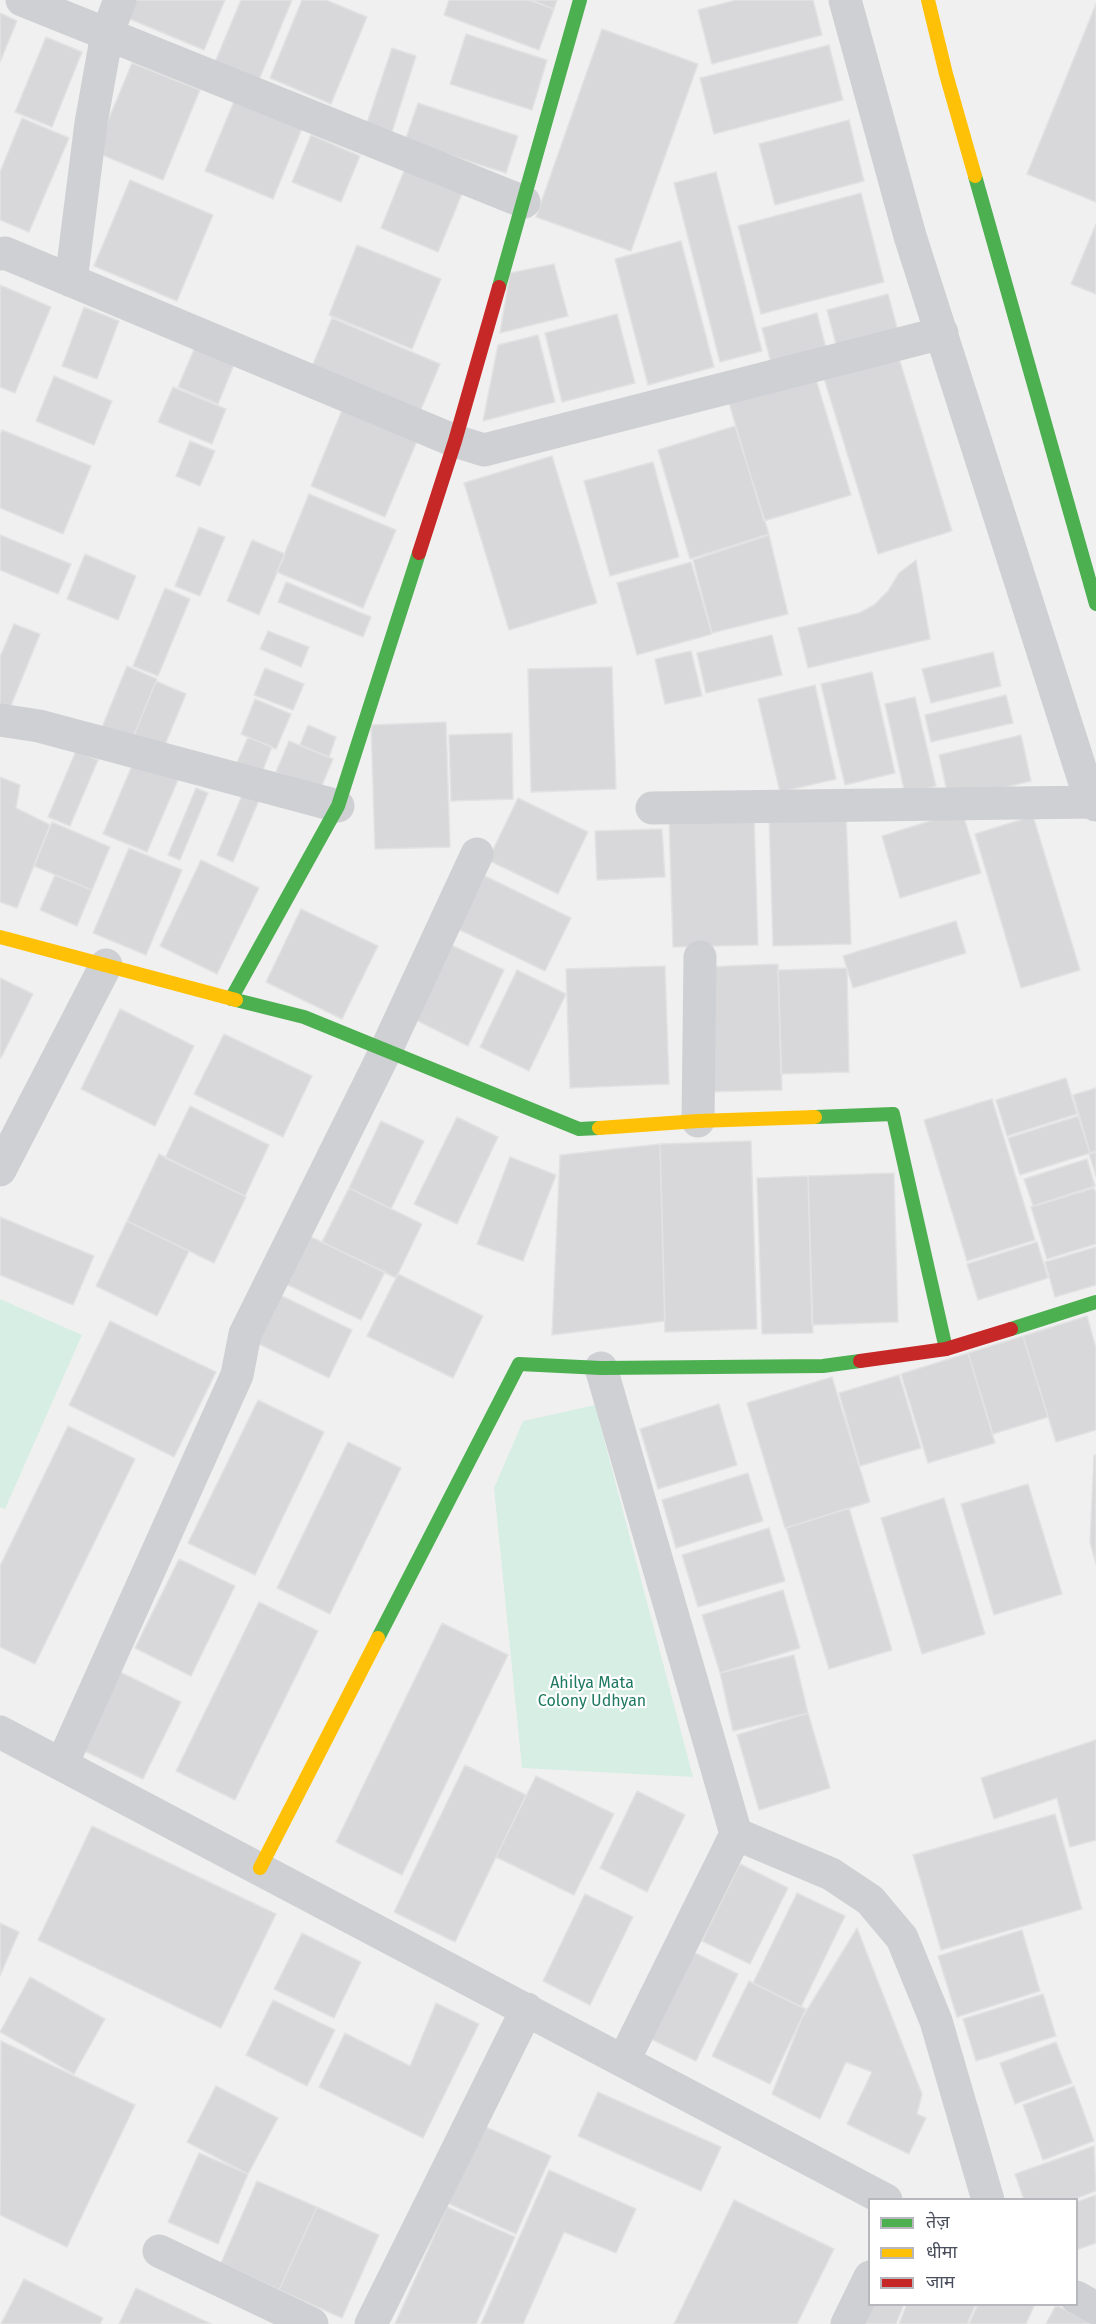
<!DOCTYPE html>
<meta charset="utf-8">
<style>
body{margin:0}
#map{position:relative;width:1096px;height:2324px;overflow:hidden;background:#f1f0f0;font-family:"Fira Sans","Noto Sans Devanagari",sans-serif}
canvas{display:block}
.legend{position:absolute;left:868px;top:2198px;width:210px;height:108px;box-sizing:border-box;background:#fff;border:2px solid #b6b8be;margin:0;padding:8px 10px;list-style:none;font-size:18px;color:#484e5c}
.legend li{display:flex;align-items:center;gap:12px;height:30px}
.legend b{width:30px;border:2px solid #b6b8be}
</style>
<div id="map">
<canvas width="1096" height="2324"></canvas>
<ul class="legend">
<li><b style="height:8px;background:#4caf50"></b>तेज़</li>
<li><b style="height:8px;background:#ffc107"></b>धीमा</li>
<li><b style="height:8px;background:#c62828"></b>जाम</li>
</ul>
</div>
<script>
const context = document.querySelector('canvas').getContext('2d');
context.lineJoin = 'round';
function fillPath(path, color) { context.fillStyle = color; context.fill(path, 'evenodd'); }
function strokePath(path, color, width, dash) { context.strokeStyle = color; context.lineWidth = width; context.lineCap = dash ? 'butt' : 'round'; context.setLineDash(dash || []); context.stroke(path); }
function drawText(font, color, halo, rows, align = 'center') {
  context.font = font + ' "Fira Sans",sans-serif'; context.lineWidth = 4.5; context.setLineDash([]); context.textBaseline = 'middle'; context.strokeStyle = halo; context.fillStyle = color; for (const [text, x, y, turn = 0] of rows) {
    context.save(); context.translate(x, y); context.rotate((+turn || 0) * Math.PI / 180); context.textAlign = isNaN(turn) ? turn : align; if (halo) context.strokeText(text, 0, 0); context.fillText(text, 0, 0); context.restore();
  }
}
fillPath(new Path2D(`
 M0,1299L82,1335L5,1509L0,1507Z
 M595,1405L693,1777L522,1768L494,1488L523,1421Z`), '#d7eee4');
const building = new Path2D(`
 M132,0H225L204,50L125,17Z
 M241,0H292L259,80L215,62Z
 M302,0H326L367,17L331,104L270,78Z
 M449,0H529L554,9L539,50L444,15Z
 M531,0H557L554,9Z
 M736,0H813L822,35L712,64L698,10Z
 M1096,4V202L1027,174Z
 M0,13L17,21L0,62Z
 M602,29L698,64L631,251L536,217Z
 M466,34L547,60L532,110L450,84Z
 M46,37L82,52L52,127L15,112Z
 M829,45L843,100L714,134L700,78Z
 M392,48L416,56L392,132L367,123Z
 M132,63L200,90L163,180L95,152Z
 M235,99L303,126L273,199L205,171Z
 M418,103L518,136L506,173L405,141Z
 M22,118L69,138L29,232L0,220V172Z
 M849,120L864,181L775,205L759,144Z
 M311,135L360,156L341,202L292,182Z
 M406,166L464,189L438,252L381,228Z
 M716,172L762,351L720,362L674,183Z
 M130,180L213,215L177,301L94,266Z
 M861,193L884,282L761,314L738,226Z
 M1096,224V294L1071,284Z
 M681,241L714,367L648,385L615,259Z
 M357,245L441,279L412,349L329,315Z
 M554,264L568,316L500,333L510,273Z
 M0,285L51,307L15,393L0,387Z
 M888,294L898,331L837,348L827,310Z
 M84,307L119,321L97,379L62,366Z
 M817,313L826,348L771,363L762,328Z
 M617,314L635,383L562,402L545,333Z
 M332,318L440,364L419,414L311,369Z
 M538,335L555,402L483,421L498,345Z
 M196,345L235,362L218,404L178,387Z
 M898,355L952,531L878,554L824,378Z
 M54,376L112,401L94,445L36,421Z
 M815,376L851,495L764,521L729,403Z
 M173,387L226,409L212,444L158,422Z
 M342,410L417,441L385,517L311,486Z
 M735,426L769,534L690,559L658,450Z
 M2,430L91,466L63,534L0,508V435Z
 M190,441L215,451L200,486L176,476Z
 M552,456L597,603L509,630L464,483Z
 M653,462L679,557L610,576L584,481Z
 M309,494L396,530L363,608L277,572Z
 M199,527L225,537L200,596L175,586Z
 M0,535L71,564L58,594L0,570Z
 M769,535L788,614L712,633L693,560Z
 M252,540L285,554L259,615L227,601Z
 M85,554L136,576L118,620L67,599Z
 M916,560L930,639L808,668L798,628L859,613L874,605L888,591L899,573Z
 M691,562L712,634L637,655L617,583Z
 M286,582L371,617L363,637L278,602Z
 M165,588L190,599L158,676L133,666Z
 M14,624L40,634L8,713L0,710V657Z
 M268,631L309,647L301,667L260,649Z
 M772,635L782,675L706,693L697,653Z
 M691,651L702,696L665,704L655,659Z
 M993,652L1001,686L931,703L922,669Z
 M127,666L157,679L130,745L100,732Z
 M612,667L616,789L531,792L528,669Z
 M265,668L304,684L293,710L254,695Z
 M872,672L895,773L845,785L821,684Z
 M156,681L186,694L162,752L132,740Z
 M815,685L836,779L780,792L758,699Z
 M1006,695L1013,723L931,742L925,715Z
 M915,697L936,786L905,794L885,704Z
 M255,699L291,714L276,749L241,734Z
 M446,722L450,847L375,849L371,725Z
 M308,725L336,737L329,757L300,745Z
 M512,733L513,799L451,801L449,735Z
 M1021,735L1031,781L949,801L939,755Z
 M248,737L272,747L258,782L233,772Z
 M289,741L333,759L320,790L276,772Z
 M76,751L98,760L70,826L48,817Z
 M134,761L178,780L147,852L103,834Z
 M0,777L20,785L16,808L50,825L17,908L0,902Z
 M196,788L208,793L180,860L168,855Z
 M243,793L259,800L233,862L217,855Z
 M518,798L588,832L558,894L488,860Z
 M962,811L981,873L900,898L882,836Z
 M754,814L758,945L673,947L669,817Z
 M846,814L851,944L773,946L769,816Z
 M1033,816L1080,970L1021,988L975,834Z
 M52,822L110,847L92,890L34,866Z
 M662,829L665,877L597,880L595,831Z
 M129,848L182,870L146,955L93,933Z
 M201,860L259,888L217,974L160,946Z
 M55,875L92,890L77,926L40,910Z
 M485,876L571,918L545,971L458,929Z
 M301,909L378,946L342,1019L266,982Z
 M956,921L966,953L853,988L843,956Z
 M445,942L504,970L468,1046L408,1016Z
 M778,964L782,1090L707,1092L704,967Z
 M665,966L669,1084L570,1088L566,969Z
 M847,968L849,1072L781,1074L778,970Z
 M517,970L566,994L529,1071L480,1047Z
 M0,978L33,994L1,1058H0Z
 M120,1009L194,1046L155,1126L81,1089Z
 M224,1034L312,1076L283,1137L194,1094Z
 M1066,1078L1077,1114L1007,1136L996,1100Z
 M1096,1088V1151L1090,1153L1073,1095Z
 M992,1099L1035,1240L967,1261L924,1120Z
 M190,1106L269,1145L245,1196L165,1158Z
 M1078,1116L1090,1153L1020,1175L1008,1138Z
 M457,1117L498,1137L457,1224L414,1204Z
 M381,1121L424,1141L391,1209L349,1188Z
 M751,1141L757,1329L665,1332L660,1144Z
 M660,1144L665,1321L552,1335L560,1155Z
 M1096,1152V1176L1089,1154Z
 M159,1154L246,1197L214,1263L127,1221Z
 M510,1157L556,1175L523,1261L477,1244Z
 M1087,1159L1095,1186L1033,1206L1024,1179Z
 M894,1173L898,1322L812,1325L808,1176Z
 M808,1176L813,1333L762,1334L757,1178Z
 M349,1188L422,1224L396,1278L322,1242Z
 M1094,1188L1096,1194V1244L1047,1259L1031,1207Z
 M0,1217L94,1256L73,1305L0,1275Z
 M127,1221L189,1251L157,1316L96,1286Z
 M309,1236L385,1272L361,1320L286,1284Z
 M1037,1242L1048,1278L978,1300L967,1264Z
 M1096,1247V1285L1055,1297L1045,1262Z
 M398,1274L483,1316L453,1378L367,1336Z
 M280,1295L352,1330L329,1378L257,1343Z
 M1087,1316L1096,1348V1430L1056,1442L1023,1336Z
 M110,1321L216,1372L174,1457L69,1405Z
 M1023,1336L1048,1417L993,1434L968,1353Z
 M968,1353L995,1443L928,1463L901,1374Z
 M899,1375L921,1448L860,1466L839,1393Z
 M832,1377L870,1502L785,1528L747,1403Z
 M258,1400L324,1432L255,1575L188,1543Z
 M719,1404L737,1465L658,1489L640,1429Z
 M68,1426L135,1459L35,1664L0,1647V1566Z
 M348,1442L401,1468L330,1614L277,1588Z
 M1096,1455V1564L1090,1542L1094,1456Z
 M748,1473L763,1521L676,1548L662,1500Z
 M1028,1484L1062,1594L994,1615L961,1504Z
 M944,1498L985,1634L922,1654L881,1518Z
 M849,1508L892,1650L829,1669L786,1528Z
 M769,1528L785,1581L698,1607L682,1555Z
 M179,1559L235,1586L191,1676L135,1648Z
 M783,1590L800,1648L720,1673L702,1615Z
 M259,1602L318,1631L235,1800L176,1771Z
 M442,1623L508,1655L402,1875L336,1842Z
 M794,1655L808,1713L733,1731L720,1673Z
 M118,1671L181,1702L143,1779L80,1749Z
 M808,1713L830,1788L759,1810L737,1735Z
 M1096,1740V1840L1070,1847L1057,1798L994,1819L981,1778Z
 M465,1765L526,1795L455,1942L394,1912Z
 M536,1776L614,1814L574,1895L496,1857Z
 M637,1791L685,1815L647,1892L600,1868Z
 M1055,1814L1082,1909L941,1950L913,1855Z
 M92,1826L276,1914L221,2028L38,1940Z
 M740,1864L788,1888L750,1964L702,1941Z
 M797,1893L845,1916L801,2007L753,1983Z
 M585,1894L633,1917L590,2005L543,1981Z
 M0,1923L19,1932L0,1976Z
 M857,1928L922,2094L917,2114L926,2118L909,2154L847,2124L872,2072L846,2062L820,2119L772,2094L802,2018Z
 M1022,1930L1040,1991L957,2017L938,1956Z
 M302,1933L361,1962L334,2018L274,1989Z
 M689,1950L738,1974L696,2061L647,2037Z
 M30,1977L105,2019L74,2074L0,2032Z
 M749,1981L806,2009L770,2084L712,2056Z
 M1043,1994L1056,2036L976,2061L963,2019Z
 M273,2000L335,2030L307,2086L246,2055Z
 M436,2003L479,2024L423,2138L319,2087L345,2033L410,2066Z
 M1,2041L135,2105L67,2247L0,2215Z
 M1056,2042L1072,2083L1015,2104L1000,2063Z
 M216,2086L278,2118L248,2174L187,2142Z
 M1074,2086L1094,2141L1043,2160L1023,2105Z
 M598,2092L721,2147L701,2191L578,2136Z
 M477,2123L551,2156L516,2234L443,2201Z
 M1094,2146L1096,2191L1072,2200H1024L1015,2174Z
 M199,2153L248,2174L218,2244L168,2222Z
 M549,2170L636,2209L616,2253L564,2232L523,2324H481Z
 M257,2181L317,2207L279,2290L221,2263Z
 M1096,2195V2243L1076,2250V2202Z
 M734,2200L834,2249L797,2324H674Z
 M317,2207L379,2235L342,2318L279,2290Z
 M447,2207L515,2237L476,2324H395Z
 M24,2279L103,2318L100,2324H1Z
 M136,2288L211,2324H119Z
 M870,2304H904L896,2324H856Z
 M907,2304H976L967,2324H899Z
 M978,2304H1035L1026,2324H969Z
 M1056,2305L1093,2324H1046Z`);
fillPath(building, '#d8d8db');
strokePath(building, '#e2e2e3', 1.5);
strokePath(new Path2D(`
 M22,0L524,202
 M845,0L910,236L1091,802
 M0,254L5,253L455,441L484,450L942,333
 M71,281L91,123L107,34L120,0
 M0,720L39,726L338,806
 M652,808L1091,802L1096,805
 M698,1121L700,957
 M0,1170L106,965
 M601,1368L736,1834L624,2060
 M0,1732L886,2200
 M62,1764L237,1375L245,1334L386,1050L477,854
 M736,1834L831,1874L870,1900L902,1938L936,2021L988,2200
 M159,2251L312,2324
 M1076,2297L1096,2308
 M371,2324L527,2009
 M847,2324L870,2277`), '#cfd0d3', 33);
strokePath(new Path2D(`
 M975,176L1096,604
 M499,287L580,0
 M231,999L338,806L419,553
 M236,1000L304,1017L579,1129L599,1128
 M815,1117L893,1114L946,1349
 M1011,1329L1096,1302
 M378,1638L519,1364L601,1368L823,1366L860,1361`), '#4caf50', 14);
strokePath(new Path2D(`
 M928,0L946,74L975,176
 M0,937L236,1000
 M599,1128L698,1121L815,1117
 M260,1868L378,1638`), '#ffc107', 14);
strokePath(new Path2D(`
 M419,553L455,441L499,287
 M860,1361L946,1349L1011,1329`), '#c62828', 14);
drawText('16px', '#1d7960', '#fff', [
 ["Ahilya Mata",592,1684],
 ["Colony Udhyan",592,1702]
]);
</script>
